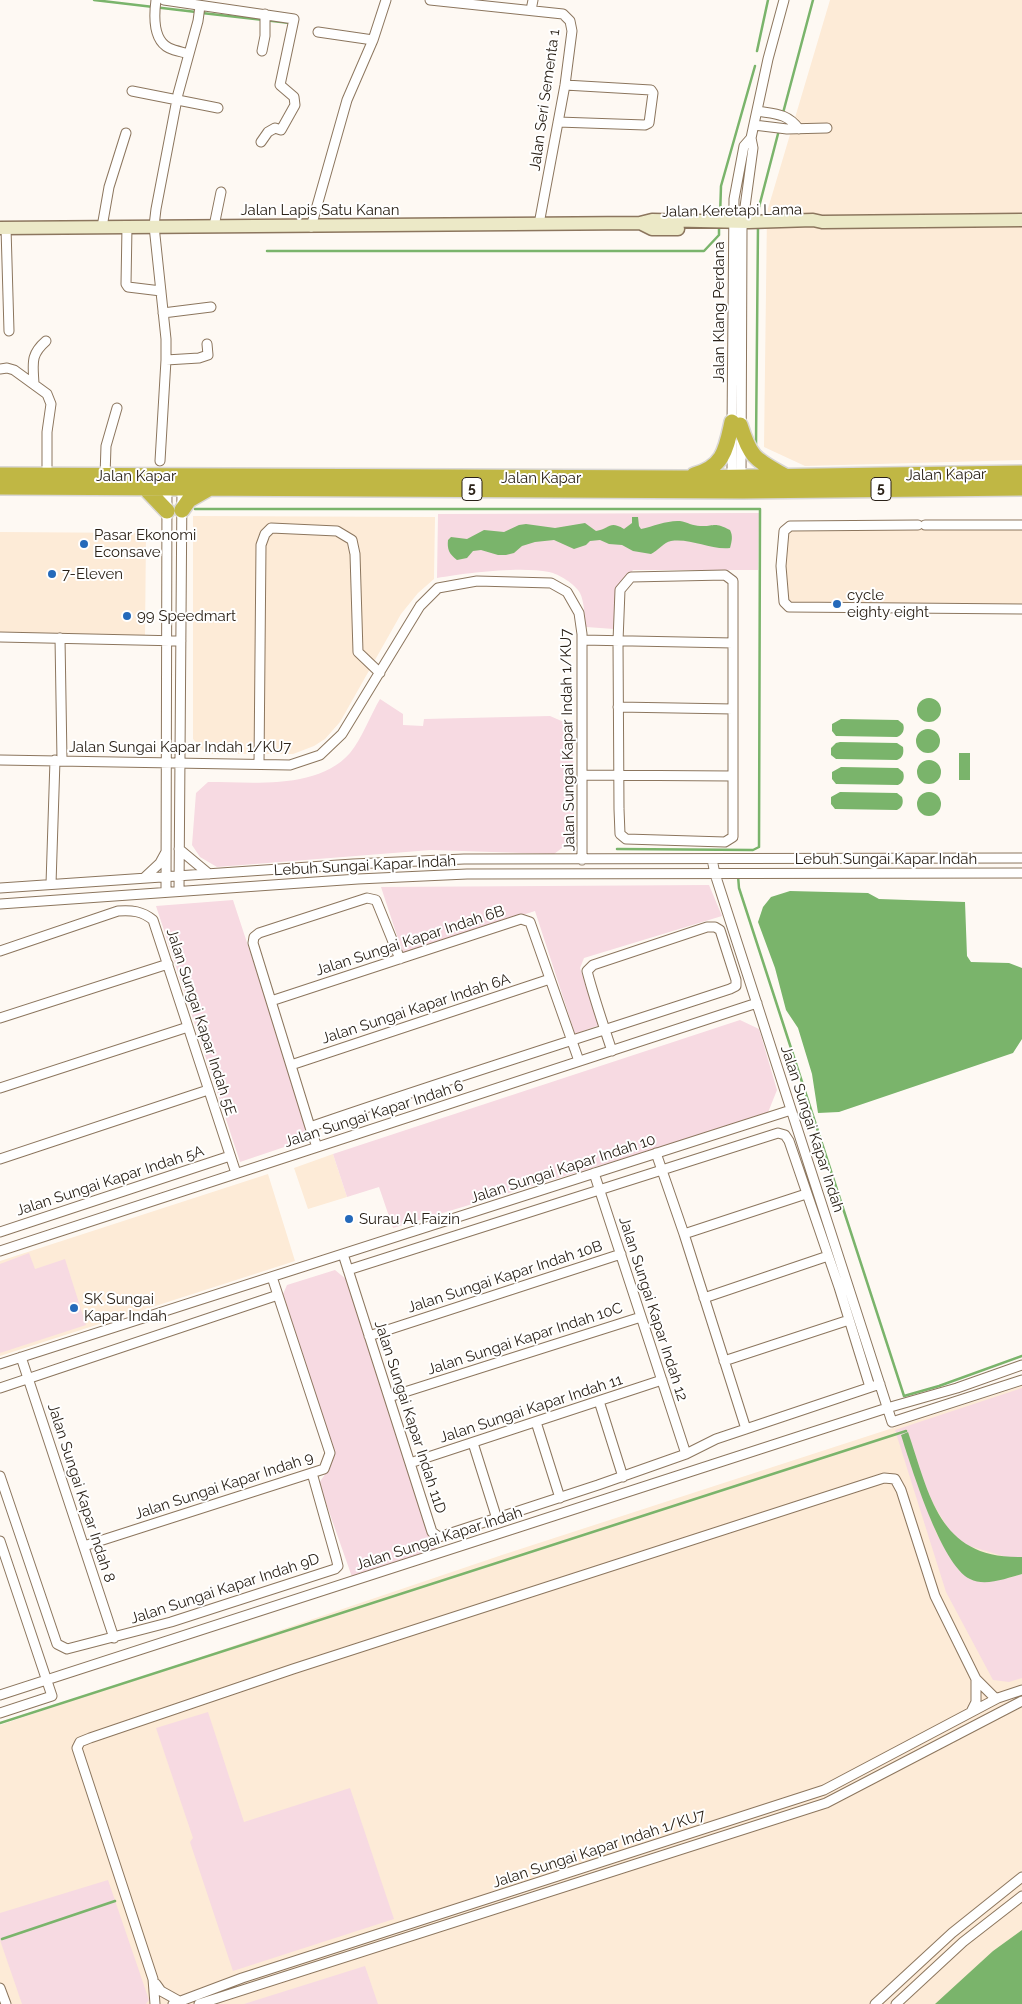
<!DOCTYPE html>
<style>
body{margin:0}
canvas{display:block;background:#fef9f3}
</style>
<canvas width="1022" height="2004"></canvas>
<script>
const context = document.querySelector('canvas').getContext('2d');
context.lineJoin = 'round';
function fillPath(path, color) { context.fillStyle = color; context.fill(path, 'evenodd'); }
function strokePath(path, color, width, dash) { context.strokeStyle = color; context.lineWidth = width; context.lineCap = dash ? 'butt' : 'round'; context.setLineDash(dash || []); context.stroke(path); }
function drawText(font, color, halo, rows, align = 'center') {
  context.font = font + ' Raleway,sans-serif'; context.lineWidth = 4; context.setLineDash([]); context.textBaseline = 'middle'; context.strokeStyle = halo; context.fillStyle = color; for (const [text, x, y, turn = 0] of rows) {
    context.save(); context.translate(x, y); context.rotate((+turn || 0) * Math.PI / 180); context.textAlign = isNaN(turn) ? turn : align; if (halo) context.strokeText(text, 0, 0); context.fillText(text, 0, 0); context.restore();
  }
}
fillPath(new Path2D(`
 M830,0H1022V460L805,466L764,447L767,212Z
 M193,516L435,517L434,579L418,593L401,614L340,722L325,739L314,746L293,754H206L193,739Z
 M1022,528V606L789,604L784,562L786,533L790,529Z
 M0,532L146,533L145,637L0,634Z
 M333,1154L347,1197L308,1209L294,1168Z
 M268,1174L295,1261L0,1356V1261Z
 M1022,1386V2004H0V1725L502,1555Z`), '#fdebd7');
fillPath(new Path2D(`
 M759,513L758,570H633L616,591L614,629L586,627C585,619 584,600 580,593C575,584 559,574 549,572C521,566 465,573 437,578L438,514Z
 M380,699L403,714V725L423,726L424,719L550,716L573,726L574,839L554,854L431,850L217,867L200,857L192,845L196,793L208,782C252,782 318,790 350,753C361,740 371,714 380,699Z
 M709,885L722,916L584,958L580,968L599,1025L575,1034L535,911L403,954L381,887Z
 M233,900L311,1138L240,1162L156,906Z
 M740,1020L759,1029L777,1090L767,1115L393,1228L379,1187L347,1197L333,1154Z
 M29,1253L35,1269L65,1259L86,1325L0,1353V1264Z
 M335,1270L346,1279L436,1550L352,1577L319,1483L330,1467L334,1450L283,1294L287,1285Z
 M1022,1388V1557H1006L966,1545L949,1530L934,1505L901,1435L937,1535L959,1570L1009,1578L1022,1574V1678L1009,1682L993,1680L946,1592L895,1430Z
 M208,1712L244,1822L350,1788L394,1919L233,1971L190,1842L193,1838L156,1728Z
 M108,1880L149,2000L146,2004H22L0,1940V1913Z
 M365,1966L378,2004H244Z`), '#f7dae2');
fillPath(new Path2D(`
 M632,517H638L639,526L641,529C654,526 668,520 680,521C687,522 693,526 700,526C714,527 713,521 730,530C733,536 732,541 730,548C710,550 691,538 671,541C664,542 658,551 651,554L633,551L622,545L609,544L600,540L590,541L586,545L574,549L554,540L535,542L522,546L514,553L506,555H498L481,550L473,551L467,558L457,560C449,554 447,549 448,540L451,537L467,539L484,530L504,532L519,525L526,524L555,528L585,523L596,531C610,529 609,520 624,529L632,523Z
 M917 710a12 12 0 1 1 24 0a12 12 0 1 1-24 0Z
 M841,719L898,720L903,724C905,729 903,735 897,737L836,736L832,731V724Z
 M916 741a12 12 0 1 1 24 0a12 12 0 1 1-24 0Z
 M840,742L897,743L903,747C904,753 903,758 897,760L836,759L831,755V748L836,743Z
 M959,753H970V780H959Z
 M917 772a12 12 0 1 1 24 0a12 12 0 1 1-24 0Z
 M841,767L898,768L903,772C905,778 903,783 898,785L836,784L832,779V772Z
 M840,792L897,793L902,797C904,803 902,808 897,810L835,809L831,804V797Z
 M917 804a12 12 0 1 1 24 0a12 12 0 1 1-24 0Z
 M790,891L868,893L879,899L965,902L967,956L971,962L1009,963L1022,968V1039L1013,1053L839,1112L818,1113L812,1074L798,1028L786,1010L775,968L758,922L763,907L771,897Z
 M908,1432C930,1496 939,1559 1022,1557V1574C1007,1578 985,1587 970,1579C941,1565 911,1466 901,1435Z
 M1022,1930V2004H935L993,1951Z`), '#7ab46b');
strokePath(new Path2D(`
 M94,0L196,12
 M202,13L290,23
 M757,51L768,0
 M783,113L813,0
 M720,217L721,186L755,66
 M758,217L759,207L779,130
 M267,251H704L719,235V225
 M756,444L758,225
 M195,509H760L759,847L753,850L617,849
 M738,876L739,888L904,1396L939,1386L1022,1356
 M0,1723L906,1431
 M2,1939L115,1901`), '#7ab46b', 2.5);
const street = new Path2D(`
 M156,0C154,15 153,40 169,48C175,51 183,52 189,54
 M164,0L294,19L280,85L294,97L295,105L281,130L275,128L268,132L261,142
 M430,0L563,14L570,21L572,31L565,85L539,224
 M531,10L533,0
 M318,32L373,40
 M262,51L265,36V14
 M132,91L218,108
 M757,111C775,114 787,113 799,129
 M558,122L645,125L649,123L653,93L651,90L565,85
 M754,125L787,129L827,128
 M214,226L221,192
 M102,227L109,187L126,133
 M127,227L126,284L128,287L161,291
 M311,227L347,100L373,40L386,0
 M6,228L9,331
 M163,313L211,307
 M166,360L199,358L208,355L207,344
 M0,369L7,368L14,370L47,394L51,404L47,432V475
 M34,384C33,363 30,355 46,341
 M732,426L734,199L744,146L751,138
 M160,461L166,360V339L154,226L156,209L178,94L198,21L200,6
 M105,476L106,446L117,408
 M732,481V442
 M741,481L742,229L753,148L751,138L768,59L784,0
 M918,525L790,526L784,531L781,566L784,602L789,607L1022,609
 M925,525H1022
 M725,575L733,581V837L725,842L626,839L620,834L619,809L618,641L620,590L631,577Z
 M0,637L181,641
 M60,638L62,760
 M582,640L733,643
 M618,707L733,709
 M0,760L290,765L320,755L342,734L420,606L438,588L477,581L551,583L567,592L579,613L582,634V860
 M259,764L261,545L265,534L271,528L337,531L352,540L355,554L358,652L380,673
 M582,775L733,776
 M179,849L209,874
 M712,859L715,874L892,1422L1022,1380
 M144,878L160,863L166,852
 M51,884L55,760
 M0,888L353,864L464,859L1022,858
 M179,891L182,484
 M166,892L167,485
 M0,904L358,879L467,874L1022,873
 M0,951L118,911C132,910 142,911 153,920L236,1173
 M400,959L376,900L367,898L259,933L254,937L253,943L310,1127C449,1079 590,1035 730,989L736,986V980L720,930L715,927H707L593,965L587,971C594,998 603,1024 612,1051
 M271,1001L521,919L530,922L579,1061
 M0,1018L168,964
 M291,1065L550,979
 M0,1088L188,1027
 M310,1127L317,1147
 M656,1153L684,1234L746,1429
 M0,1159L208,1090
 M594,1173L686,1454
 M0,1232L230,1156
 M684,1234L806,1194
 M0,1251L757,1003
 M343,1254L432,1532L439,1537L598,1485L686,1454L716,1439L880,1384
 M348,1270L778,1133L785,1135L789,1141L839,1287L870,1387
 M704,1298L828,1256
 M369,1336L621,1254
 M21,1357L114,1638
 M724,1361L849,1320
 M0,1364L791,1110
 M0,1388L278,1295
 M389,1397L641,1317
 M599,1401L623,1477
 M536,1422L560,1498
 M473,1443L497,1519
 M410,1463L662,1380
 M0,1476L57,1644L67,1649L171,1622L335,1569L338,1566L336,1558L312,1473
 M0,1541L52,1696L0,1713
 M84,1546L324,1469L330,1453L272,1277
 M0,1695L887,1408L957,1388L1022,1365
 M971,1712L976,1702V1679
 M156,1984L161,1991L179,2001
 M0,1988L6,2004
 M155,2004L153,1979L77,1748L80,1742L90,1738L293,1669L884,1478L895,1479L901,1490L935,1596L976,1679L994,1697L998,1698
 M173,2004L242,1978L824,1790L998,1698L1022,1690
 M199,2004L826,1803L1022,1701
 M875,2004L952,1933L1022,1877
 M896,2004L963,1942L1022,1896`);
const secondary = new Path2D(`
 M640,223L652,229H678
 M0,228C213,228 426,226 640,223L652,220L749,222L813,220L822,222L1022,220`);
const highway = new Path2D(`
 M740,425C751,459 755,459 785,476
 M0,475L683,478L1022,473
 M694,475C724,467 726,449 732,422
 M0,487L743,491L1022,488
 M144,487L167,511
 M182,510L189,500L210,488`);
strokePath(street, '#8c765e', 11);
strokePath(secondary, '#8c765e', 15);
strokePath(highway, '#d9d7d5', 18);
strokePath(street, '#fff', 9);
strokePath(secondary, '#ece9c7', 12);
strokePath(highway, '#c0b744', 15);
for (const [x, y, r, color] of [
 [84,544,5,"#2469ba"],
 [52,574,5,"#2469ba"],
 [837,604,5,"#2469ba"],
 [127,616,5,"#2469ba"],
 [349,1219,5,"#2469ba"],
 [74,1308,5,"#2469ba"]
]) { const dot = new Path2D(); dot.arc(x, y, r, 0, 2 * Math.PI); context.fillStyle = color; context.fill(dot); strokePath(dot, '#fff', 2); }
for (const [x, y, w] of [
 [472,489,20],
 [881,489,20]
]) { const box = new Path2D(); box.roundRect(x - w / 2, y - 11.5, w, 23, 4); context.fillStyle = '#fff'; context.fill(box); strokePath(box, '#2a2117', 1); }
drawText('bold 14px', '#2a2117', null, [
 ["5",472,489],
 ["5",881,489]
]);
drawText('15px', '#2a2117', '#fff', [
 ["Jalan Seri Sementa 1",545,100,-82],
 ["Jalan Lapis Satu Kanan",320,210],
 ["Jalan Keretapi Lama",732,211,-1],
 ["Jalan Klang Perdana",719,312,-90],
 ["Jalan Kapar",946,475,-1],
 ["Jalan Kapar",136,476],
 ["Jalan Kapar",541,478],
 ["Jalan Sungai Kapar Indah 1/KU7",568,740,-91],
 ["Jalan Sungai Kapar Indah 1/KU7",180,747],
 ["Lebuh Sungai Kapar Indah",886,859],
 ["Lebuh Sungai Kapar Indah",365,866,-3],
 ["Jalan Sungai Kapar Indah 6B",410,941,-18],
 ["Jalan Sungai Kapar Indah 6A",416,1009,-18],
 ["Jalan Sungai Kapar Indah 5E",201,1022,72],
 ["Jalan Sungai Kapar Indah 6",374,1114,-18],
 ["Jalan Sungai Kapar Indah",812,1129,72],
 ["Jalan Sungai Kapar Indah 10",563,1169,-18],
 ["Jalan Sungai Kapar Indah 5A",110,1181,-18],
 ["Jalan Sungai Kapar Indah 10B",505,1277,-18],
 ["Jalan Sungai Kapar Indah 12",653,1309,72],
 ["Jalan Sungai Kapar Indah 10C",525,1339,-18],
 ["Jalan Sungai Kapar Indah 11",531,1409,-18],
 ["Jalan Sungai Kapar Indah 11D",410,1417,72],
 ["Jalan Sungai Kapar Indah 9",224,1486,-18],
 ["Jalan Sungai Kapar Indah 8",81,1493,72],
 ["Jalan Sungai Kapar Indah",439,1539,-18],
 ["Jalan Sungai Kapar Indah 9D",225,1589,-18],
 ["Jalan Sungai Kapar Indah 1/KU7",599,1849,-18]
]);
drawText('15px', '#2a2117', '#fff', [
 ["Pasar Ekonomi",94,535],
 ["Econsave",94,552],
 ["7-Eleven",62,574],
 ["cycle",847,595],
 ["eighty eight",847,612],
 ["99 Speedmart",137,616],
 ["Surau Al Faizin",359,1219],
 ["SK Sungai",84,1299],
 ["Kapar Indah",84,1316]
], 'left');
</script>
